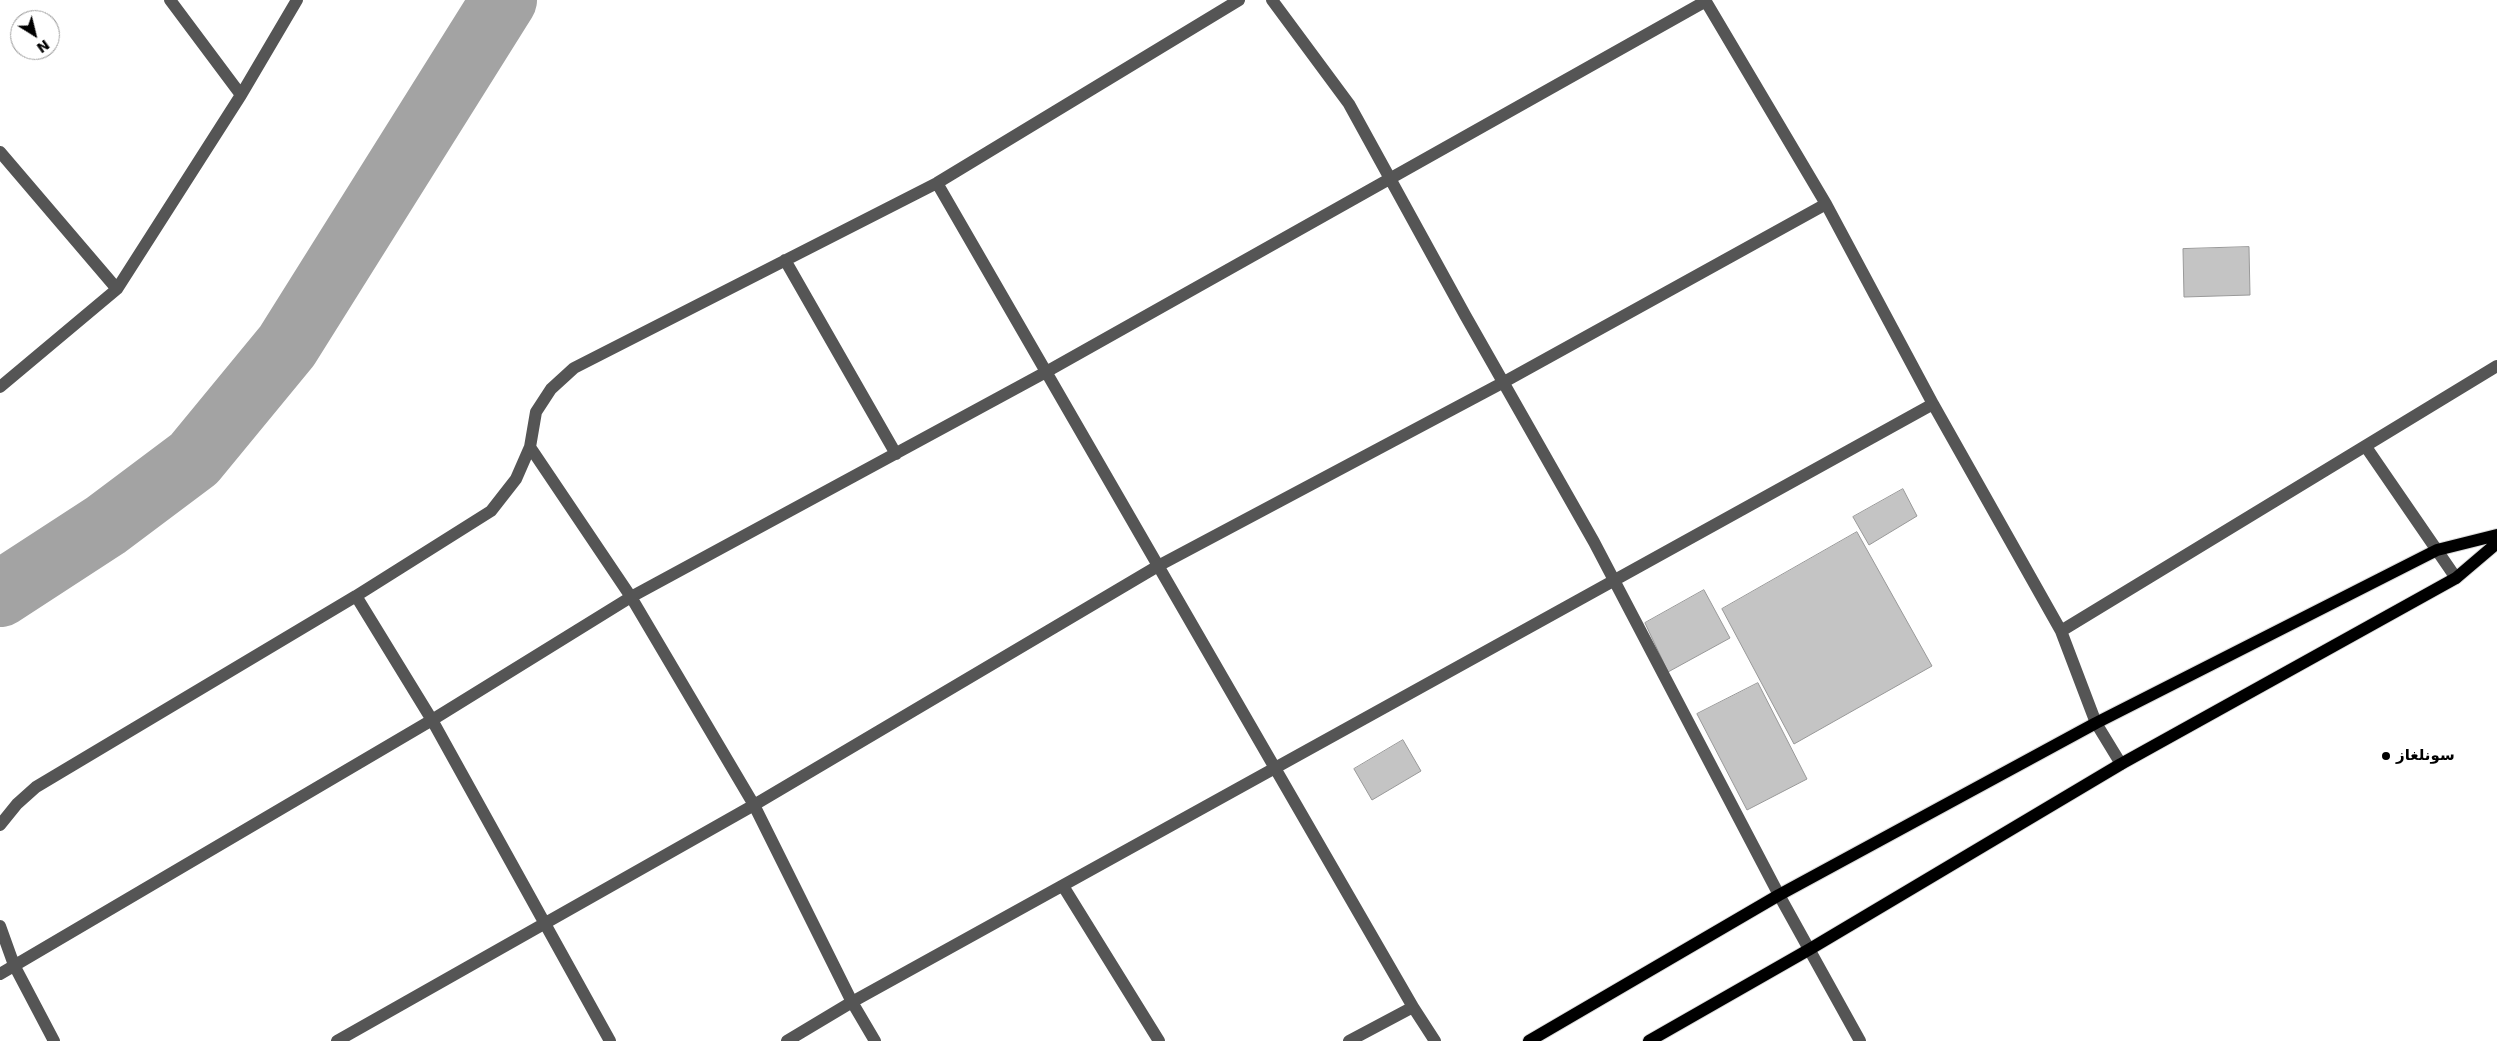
<!DOCTYPE html>
<meta charset="utf-8">
<style>
body{margin:0}
#map{position:relative;width:2497px;height:1041px;overflow:hidden;background:#fff;font-family:"DejaVu Sans",sans-serif}
canvas{display:block}
.north{position:absolute;left:10px;top:10px;width:50px;height:50px;box-sizing:border-box;background:#fff;border:1px solid #999;border-radius:50%;rotate:144deg;font-size:14px;font-weight:700;line-height:20px;text-align:center;color:#000}
.north::after{content:'';display:block;margin:auto;width:18px;height:22px;background:#000;clip-path:polygon(50% 0,100% 100%,50% 72%,0 100%)}
</style>
<div id="map">
<canvas width="2497" height="1041"></canvas>
<div class="north">N</div>
</div>
<script>
const context = document.querySelector('canvas').getContext('2d');
context.lineJoin = 'round';
function strokePath(path, color, width, dash) { context.strokeStyle = color; context.lineWidth = width; context.lineCap = dash ? 'butt' : 'round'; context.setLineDash(dash || []); context.stroke(path); }
function fillPath(path, color) { context.fillStyle = color; context.fill(path, 'evenodd'); }
function drawText(font, color, halo, rows, align = 'center') {
  context.font = font + ' "DejaVu Sans","Noto Naskh Arabic",sans-serif'; context.lineWidth = 5; context.setLineDash([]); context.textBaseline = 'middle'; context.strokeStyle = halo; context.fillStyle = color; for (const [text, x, y, turn = 0] of rows) {
    context.save(); context.translate(x, y); context.rotate((+turn || 0) * Math.PI / 180); context.textAlign = isNaN(turn) ? turn : align; if (halo) context.strokeText(text, 0, 0); context.fillText(text, 0, 0); context.restore();
  }
}
strokePath(new Path2D(`
 M0,594L106,525L194,459L287,346L504,0`), '#a3a3a3', 66);
const building = new Path2D(`
 M2249,247L2250,295L2184,297L2183,249Z
 M1903,489L1917,516L1869,545L1853,517Z
 M1857,532L1932,666L1794,744L1722,609Z
 M1704,590L1730,638L1668,672L1645,623Z
 M1758,683L1807,779L1747,810L1697,714Z
 M1403,740L1421,771L1372,800L1354,769Z`);
fillPath(building, '#c4c4c4');
strokePath(building, '#999', 1);
const major = new Path2D(`
 M1529,1041L1779,895L2096,723L2437,550L2497,535
 M1649,1041L1810,949L2121,764L2456,578L2497,543`);
strokePath(major, '#dbdbdb', 14);
strokePath(new Path2D(`
 M170,0L241,95
 M1272,0L1349,104L1465,315L1594,542L1779,895L1860,1041
 M1705,0L1826,204L1933,404L2061,631L2096,723L2121,764
 M0,152L117,289
 M937,183L1413,1007L1435,1041
 M785,260L896,454
 M0,387L117,289L241,95L297,0
 M530,447L631,597L754,805L852,1002L875,1041
 M2366,447L2456,578
 M356,596L432,720L610,1041
 M2061,631L2497,366
 M0,825L17,804L36,787L356,596L491,511L516,479L530,447L536,412L551,389L574,368L937,183L1239,0
 M1063,886L1159,1041
 M0,926L14,965L54,1041
 M0,974L432,720L631,597L1046,372L1706,1
 M337,1041L754,805L1158,566L1504,382L1826,204
 M787,1041L852,1002L1933,404
 M1349,1041L1413,1007`), '#555', 12);
strokePath(major, '#000', 12);
for (const [x, y, r, color] of [
 [2386,756,5,"#000"]
]) { const dot = new Path2D(); dot.arc(x, y, r, 0, 2 * Math.PI); context.fillStyle = color; context.fill(dot); strokePath(dot, '#fff', 2); }
drawText('bold 15px', '#000', '#fff', [
 ["سونلغاز",2396,756]
], 'left');
</script>
